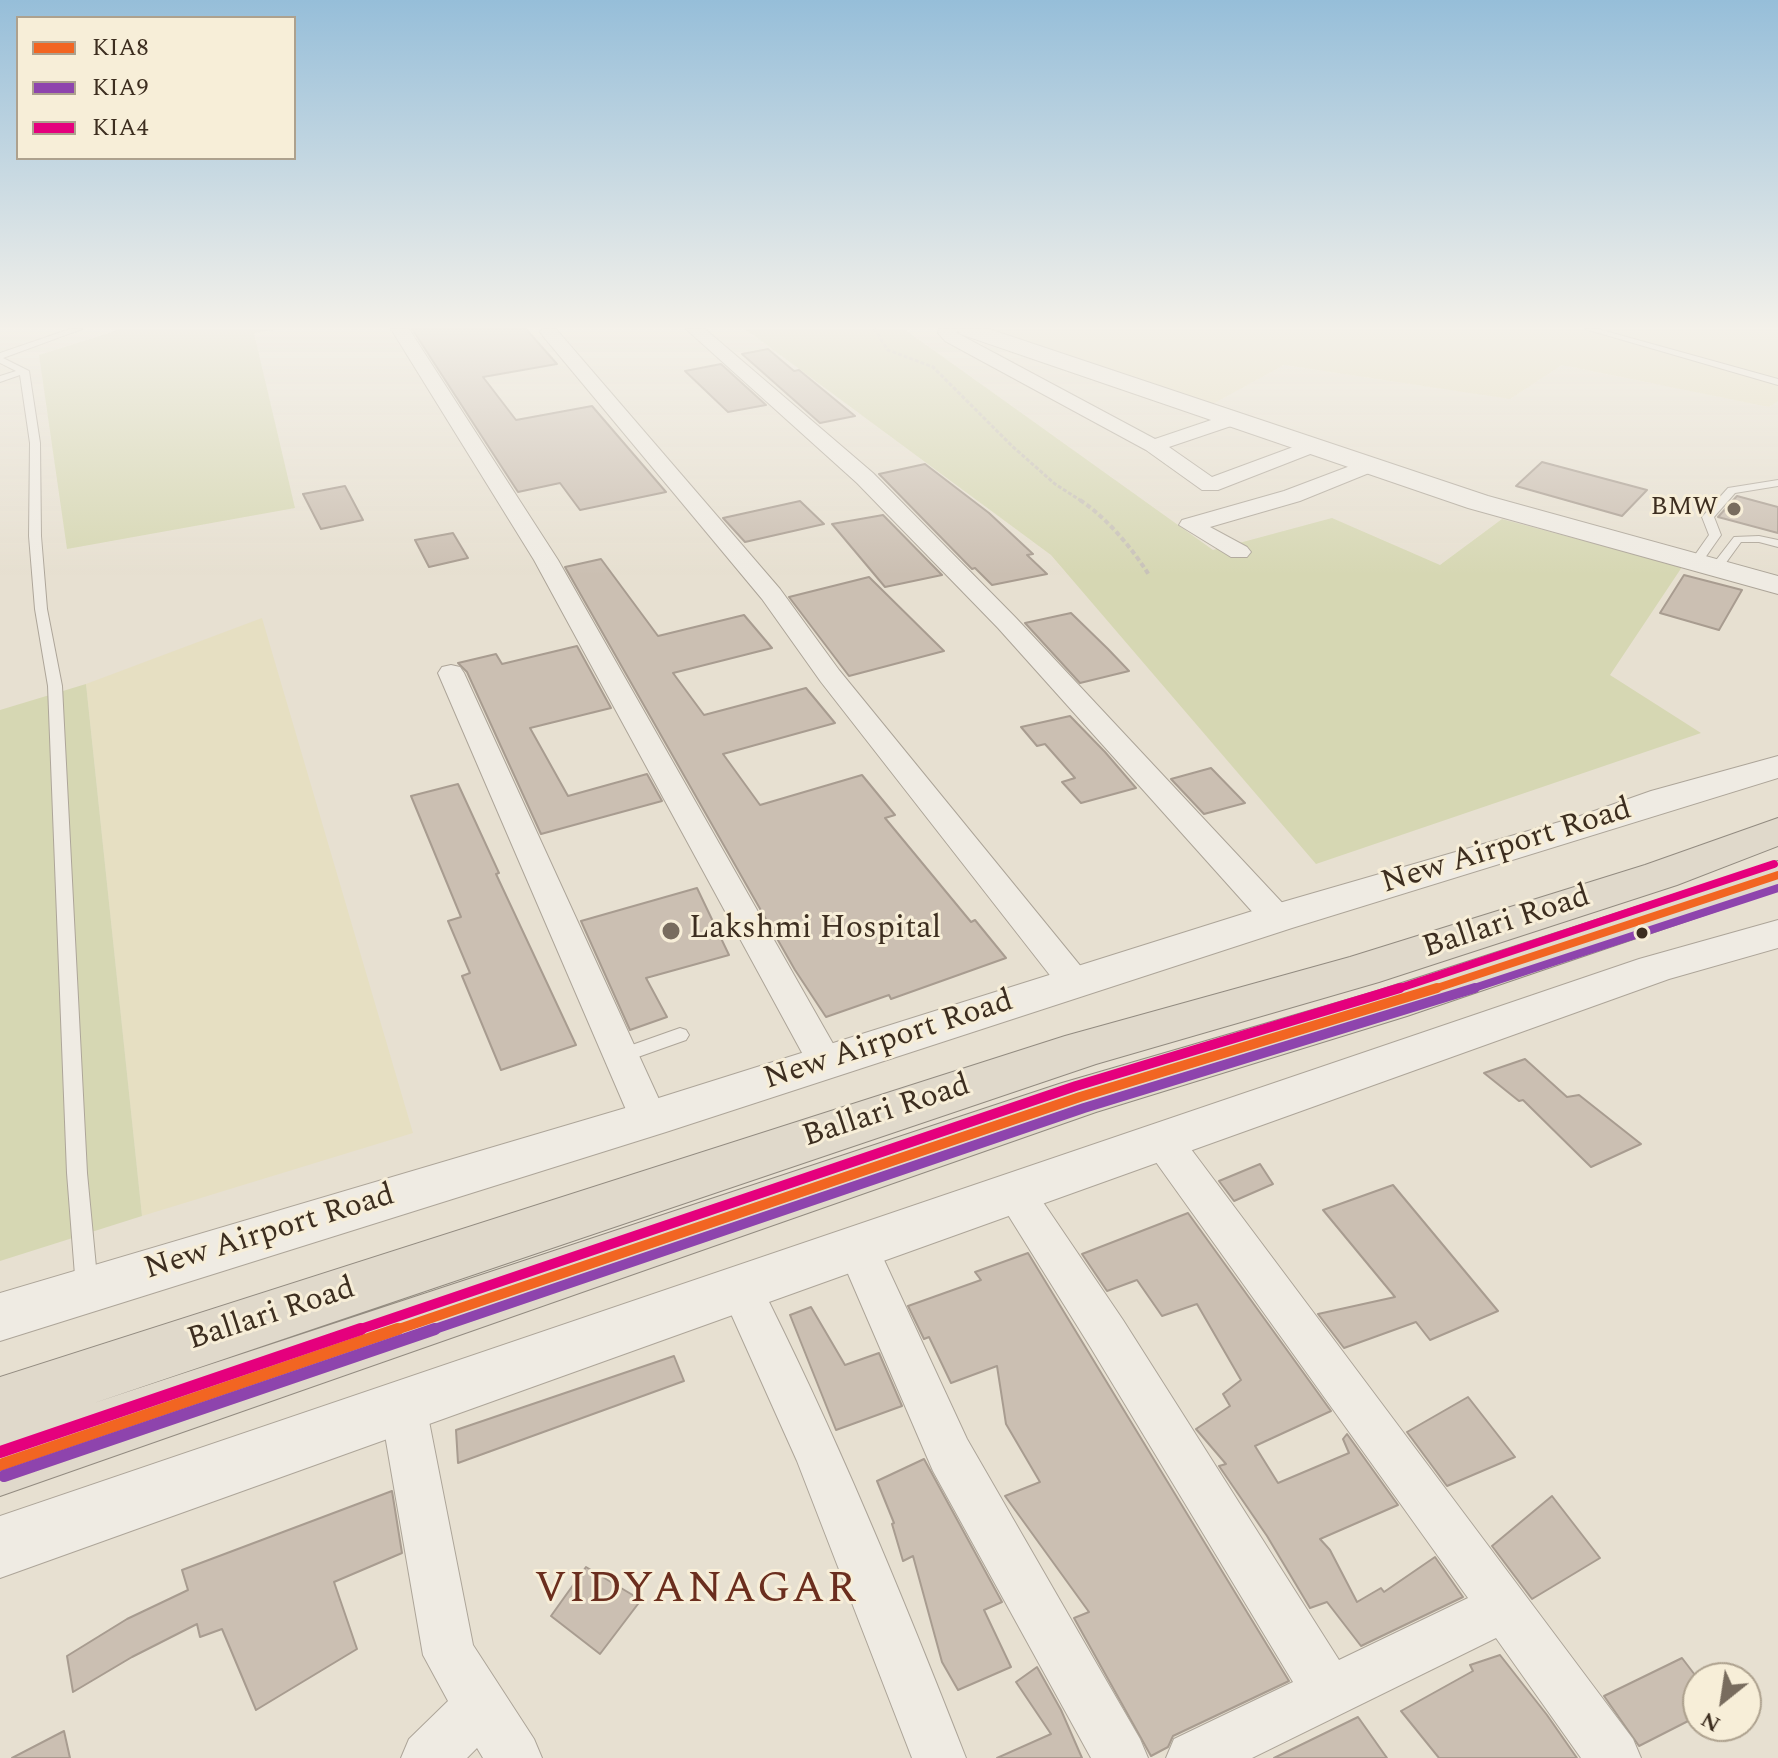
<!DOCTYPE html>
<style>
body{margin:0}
#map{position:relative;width:1778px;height:1758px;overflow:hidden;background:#e7e0d1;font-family:Spectral,serif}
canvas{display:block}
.legend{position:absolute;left:16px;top:16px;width:280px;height:144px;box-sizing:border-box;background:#f7eed8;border:2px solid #ada18e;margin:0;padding:10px 14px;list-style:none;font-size:24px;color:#3d2e20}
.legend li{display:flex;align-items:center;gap:16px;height:40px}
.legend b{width:40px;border:2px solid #ada18e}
.north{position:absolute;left:1682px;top:1662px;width:80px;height:80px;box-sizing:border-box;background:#f7eed8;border:2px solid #ada18e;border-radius:50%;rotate:210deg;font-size:22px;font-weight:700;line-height:32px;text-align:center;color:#3d2e20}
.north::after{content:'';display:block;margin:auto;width:28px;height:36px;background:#786c5e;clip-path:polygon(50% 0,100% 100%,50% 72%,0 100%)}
</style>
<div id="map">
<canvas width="1778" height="1758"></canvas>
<ul class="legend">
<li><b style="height:10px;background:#f26522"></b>KIA8</li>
<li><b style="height:10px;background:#8e44ad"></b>KIA9</li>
<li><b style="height:10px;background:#e5007d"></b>KIA4</li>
</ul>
<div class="north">N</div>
</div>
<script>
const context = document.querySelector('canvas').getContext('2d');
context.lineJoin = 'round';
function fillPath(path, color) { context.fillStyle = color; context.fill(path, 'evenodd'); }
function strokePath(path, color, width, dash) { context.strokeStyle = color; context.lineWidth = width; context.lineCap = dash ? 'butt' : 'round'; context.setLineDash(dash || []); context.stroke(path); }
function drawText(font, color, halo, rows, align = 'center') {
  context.font = font + ' Spectral,serif'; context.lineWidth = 6; context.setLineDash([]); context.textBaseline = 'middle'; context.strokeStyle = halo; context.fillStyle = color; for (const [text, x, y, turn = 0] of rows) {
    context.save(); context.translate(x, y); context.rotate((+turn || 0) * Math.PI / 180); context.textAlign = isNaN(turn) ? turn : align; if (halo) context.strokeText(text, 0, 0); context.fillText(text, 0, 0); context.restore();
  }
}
fillPath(new Path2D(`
 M975,329H1778V401L1769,407L1562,365L1510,399L1284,365L1207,407Z
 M262,618L413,1133L142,1216L86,684Z`), '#e6dfc2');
fillPath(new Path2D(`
 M121,329H280L254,333L295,508L67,549L39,355Z
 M745,329H904L1213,550L1332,518L1440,565L1502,519L1682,567L1610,675L1701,733L1316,864L1051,555Z
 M86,684L142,1216L0,1261V710Z`), '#d6d7b3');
const building = new Path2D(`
 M412,329H526L557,364L483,377L516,420L592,406L666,492L580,510L560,483L518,492Z
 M768,349L794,371L799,370L855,416L820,423L742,354Z
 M721,364L766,405L728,412L685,371Z
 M1542,462L1647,490L1622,516L1516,486Z
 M925,464L989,513L1033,554L1027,555L1047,574L992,585L975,568L972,569L879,474Z
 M345,486L363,520L321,529L303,494Z
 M1737,496L1778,507V533L1718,517Z
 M800,501L824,524L745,542L723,518Z
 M883,515L942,575L885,587L832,524Z
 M453,533L468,558L429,567L415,540Z
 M601,559L658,636L744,615L772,648L673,673L704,715L806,688L835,723L723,754L760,805L862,775L895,815L885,818L971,922L975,920L1006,958L891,999L889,995L826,1017L795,970L565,567Z
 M1684,575L1742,590L1719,630L1660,613Z
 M869,577L944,651L849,676L789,597Z
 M1071,613L1108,649L1129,671L1080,683L1025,623Z
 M577,646L611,708L530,728L568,796L647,774L662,801L541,834L467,672L458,663L496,654L502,664Z
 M1070,716L1105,752L1136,788L1081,803L1062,782L1075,778L1045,744L1037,746L1021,727Z
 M1211,768L1245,803L1204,814L1171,779Z
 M458,784L499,873L496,874L576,1045L501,1070L462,976L470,973L448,921L461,917L411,796Z
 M697,888L729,955L646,978L667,1017L630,1030L581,921Z
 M1525,1059L1567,1097L1579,1095L1641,1144L1591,1167L1523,1100L1519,1101L1484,1073Z
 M1260,1164L1273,1184L1234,1201L1219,1181Z
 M1393,1185L1498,1311L1430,1340L1416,1322L1344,1348L1318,1314L1395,1297L1323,1210Z
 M1188,1213L1331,1411L1255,1446L1278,1483L1349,1453L1343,1439L1347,1434L1398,1505L1320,1539L1330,1550L1357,1602L1381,1588L1384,1592L1435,1557L1463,1597L1361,1646L1327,1602L1310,1608L1267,1536L1219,1466L1226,1464L1196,1429L1230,1406L1223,1394L1241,1380L1197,1304L1162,1316L1137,1280L1107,1291L1082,1254Z
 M1028,1253L1289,1681L1173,1736L1168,1747L1151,1756L1074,1618L1089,1612L1005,1496L1040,1482L1006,1424L997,1366L951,1383L929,1337L924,1339L908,1306L981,1280L975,1272Z
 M811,1307L845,1365L879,1353L902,1406L836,1430L790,1315Z
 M674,1356L684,1381L458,1463L456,1430Z
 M1468,1397L1515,1457L1447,1486L1407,1432Z
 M924,1459L1002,1602L984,1610L1011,1667L958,1690L942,1662L913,1556L903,1561L892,1524L894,1523L877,1481Z
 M392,1491L402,1553L334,1582L357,1649L256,1710L222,1629L200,1637L197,1624L132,1657L73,1692L67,1656L127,1619L188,1590L182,1570Z
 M1552,1496L1600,1558L1532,1599L1492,1546Z
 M586,1567L641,1600L600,1654L551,1616Z
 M1500,1655L1547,1715L1577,1758H1439L1401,1711L1473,1671L1470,1665Z
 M1682,1658L1698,1679V1716L1639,1746L1604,1696Z
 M1037,1667L1061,1710L1082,1758H997L1051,1734L1016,1682Z
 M1358,1717L1387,1758H1274Z
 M64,1731L70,1758H12Z`);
fillPath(building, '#cbbfb2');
strokePath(building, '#a89c90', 2);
const service = new Path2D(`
 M70,329H82L3,358L29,371L40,443L41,536L47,609L62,686L87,1173L98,1288L95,1294L87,1297L79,1294L76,1288L67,1173L48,686L35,609L29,536L30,443L20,375L0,382V376L16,371L0,363V353Z
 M1585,329H1598L1778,379V385Z
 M1778,480V486L1735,493L1714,517L1721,535L1700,565H1692L1690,562L1709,535L1702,517L1728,488Z
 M1759,536L1778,540V547L1759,542H1741L1720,571H1712L1710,568L1734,537Z
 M680,1028L686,1030L689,1035L686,1040L621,1063L615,1061L612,1056L615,1051Z`);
const minor = new Path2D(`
 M391,329H409L558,560L844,1063L839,1073L826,1077L813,1073L534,560Z
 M542,329H556L780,589L839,670L1087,974L1092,983L1087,992L1075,995L1063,992L821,682L762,599L543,336L540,332Z
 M686,329H705L873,473L1016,618L1289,910L1294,918L1289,926L1277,929L1265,926L998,628L857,483Z
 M939,329H957V333L1155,439L1223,416H1237L1240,420L1237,424L1169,447L1212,477L1304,443L1311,441L1321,447L1318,451L1218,490H1202L1146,450L945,341L938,333Z
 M1366,460L1377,466L1374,471L1300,501L1210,527L1247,547L1251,552L1247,557H1231L1179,525L1182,520L1284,491Z
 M451,665L460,667L464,673L668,1119L663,1129L649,1134L635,1129L630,1119L438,673L442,667Z
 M1162,1125L1176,1129L1633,1739L1641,1758H1581L1496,1638L1252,1758H1166L1174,1739L1293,1682L1091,1348L1000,1202L994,1191L1000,1180L1014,1175L1028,1180L1123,1320L1339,1660L1468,1598L1148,1151L1143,1140L1148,1129Z
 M857,1229L872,1234L967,1439L1140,1739L1148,1758H1091L933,1471L836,1246L842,1234Z
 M740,1269L755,1274C835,1431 902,1594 966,1758H912L797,1461L719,1287L725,1274Z
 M403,1385L419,1391L426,1406L473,1645L534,1739L542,1758H483L477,1748L467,1758H401L409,1739L448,1701L423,1655L380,1406L387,1391Z`);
const tertiary = new Path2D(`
 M957,329H989L1488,496L1778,576V594L1468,508L960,334Z
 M1778,756V778L1292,928L666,1132L0,1341V1293L649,1101L1262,908L1580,816L1651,791Z
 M1778,920V948L1669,979L0,1578V1516L1639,959Z`);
const trunk = new Path2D(`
 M1778,818V846L1677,885L1379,982L1096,1064L94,1403L1062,1083L1374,992L1778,861V890L1407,1016L1096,1112L0,1496V1377L1065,1036L1350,957L1645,865Z`);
strokePath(service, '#ada599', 2);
strokePath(minor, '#ada599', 2);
strokePath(tertiary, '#ada599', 2);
strokePath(trunk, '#928b80', 2);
strokePath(new Path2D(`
 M874,329L888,350L933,367L1012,446L1055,484L1083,502`), '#c8c2b9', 3, [4, 2]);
strokePath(new Path2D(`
 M1080,500C1107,518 1132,548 1149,575`), '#c8c2b9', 4, [5, 3]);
fillPath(service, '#efebe3');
fillPath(minor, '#efebe3');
fillPath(tertiary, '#efebe3');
fillPath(trunk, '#e0d9cb');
strokePath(new Path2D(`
 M1431,990L1778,875`), '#f26522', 8);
strokePath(new Path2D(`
 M393,1331L1080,1097L1437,988`), '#f26522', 10);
strokePath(new Path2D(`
 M0,1465L398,1329`), '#f26522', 12);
strokePath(new Path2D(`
 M1468,990L1778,888`), '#8e44ad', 8);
strokePath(new Path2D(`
 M429,1331L1084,1108L1475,988`), '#8e44ad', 10);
strokePath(new Path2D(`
 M4,1476L435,1329`), '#8e44ad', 12);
strokePath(new Path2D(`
 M1394,990L1774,864`), '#e5007d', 8);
strokePath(new Path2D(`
 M355,1331L1076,1086L1400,988`), '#e5007d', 10);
strokePath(new Path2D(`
 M0,1452L361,1329`), '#e5007d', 12);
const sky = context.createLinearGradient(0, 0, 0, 575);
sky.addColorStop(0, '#96bed9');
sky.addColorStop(0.57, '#f4f1ea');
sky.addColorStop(1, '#f4f1ea00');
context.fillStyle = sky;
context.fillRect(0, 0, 1778, 575);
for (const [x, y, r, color] of [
 [1734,509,8,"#786c5e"],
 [671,931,10,"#786c5e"],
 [1642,933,7,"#3d2e20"]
]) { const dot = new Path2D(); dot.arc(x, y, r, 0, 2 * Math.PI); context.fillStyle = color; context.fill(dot); strokePath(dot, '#f7eed8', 3); }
drawText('26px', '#3d2e20', '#f7eed8', [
 ["BMW",1718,509]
], 'right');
drawText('32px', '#3d2e20', '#f7eed8', [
 ["New Airport Road",1507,848,-17],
 ["Ballari Road",1507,924,-18],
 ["New Airport Road",889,1042,-18],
 ["Ballari Road",887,1113,-18],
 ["New Airport Road",270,1234,-17],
 ["Ballari Road",272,1316,-18]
]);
drawText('32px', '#3d2e20', '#f7eed8', [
 ["Lakshmi Hospital",689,931]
], 'left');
context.letterSpacing = '2px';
drawText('44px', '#6b2e1e', '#f7eed8', [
 ["VIDYANAGAR",696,1592]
]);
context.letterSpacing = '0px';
</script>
